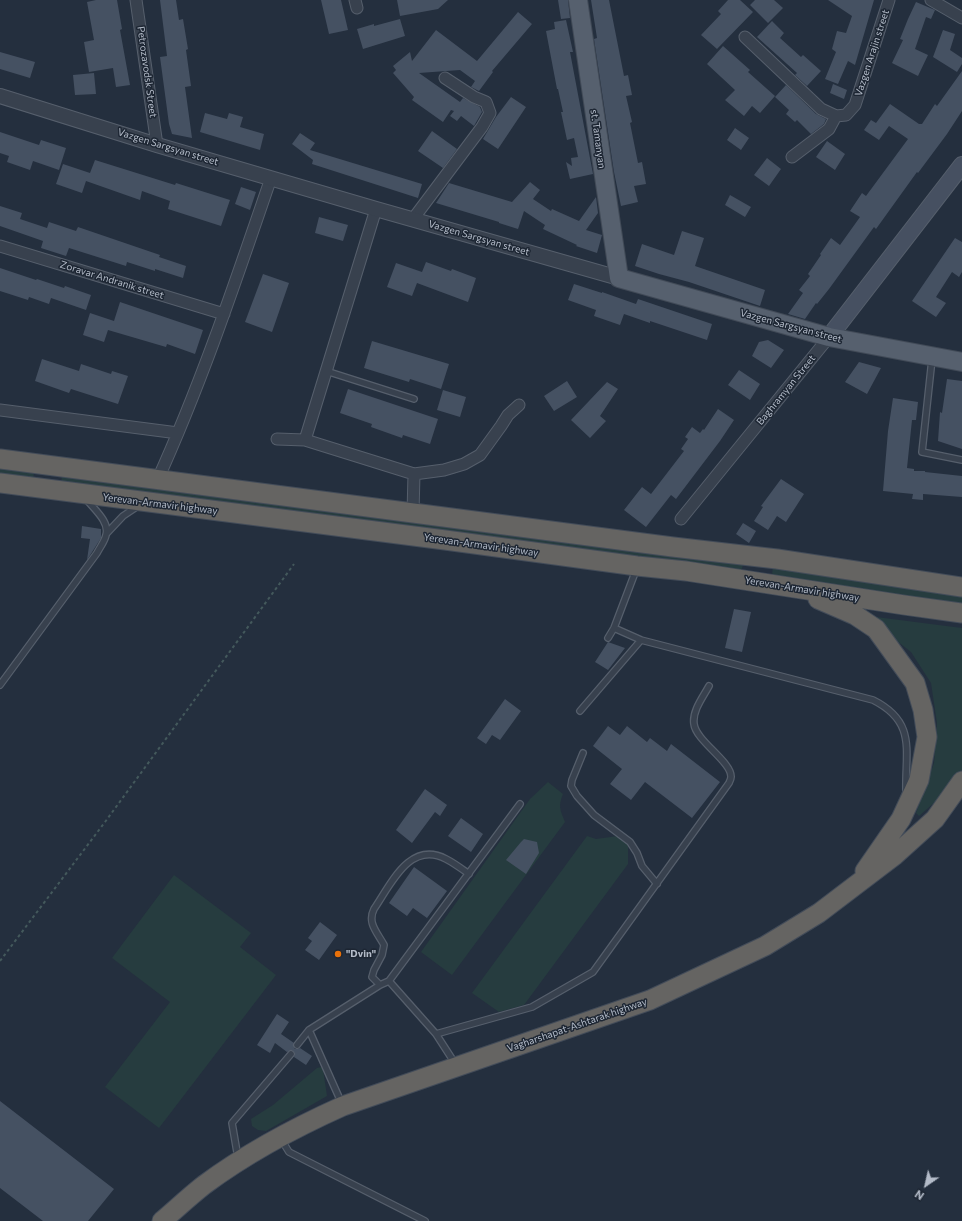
<!DOCTYPE html>
<style>
body{margin:0}
#map{position:relative;width:962px;height:1221px;overflow:hidden;background:#242f3e;font-family:Commissioner,sans-serif}
canvas{display:block}
.north{position:absolute;left:906px;top:1165px;width:40px;height:40px;-webkit-text-stroke:3px #1d2633;paint-order:stroke;rotate:214deg;font-size:11px;font-weight:700;line-height:16px;text-align:center;color:#b4bcc9}
.north::after{content:'';display:block;margin:auto;width:14px;height:18px;background:#b4bcc9;clip-path:polygon(50% 0,100% 100%,50% 72%,0 100%)}
</style>
<div id="map">
<canvas width="962" height="1221"></canvas>
<div class="north">N</div>
</div>
<script>
const context = document.querySelector('canvas').getContext('2d');
context.lineJoin = 'round';
function fillPath(path, color) { context.fillStyle = color; context.fill(path, 'evenodd'); }
function strokePath(path, color, width, dash) { context.strokeStyle = color; context.lineWidth = width; context.lineCap = dash ? 'butt' : 'round'; context.setLineDash(dash || []); context.stroke(path); }
function drawText(font, color, halo, rows, align = 'center') {
  context.font = font + ' Commissioner,sans-serif'; context.lineWidth = 3; context.setLineDash([]); context.textBaseline = 'middle'; context.strokeStyle = halo; context.fillStyle = color; for (const [text, x, y, turn = 0] of rows) {
    context.save(); context.translate(x, y); context.rotate((+turn || 0) * Math.PI / 180); context.textAlign = isNaN(turn) ? turn : align; if (halo) context.strokeText(text, 0, 0); context.fillText(text, 0, 0); context.restore();
  }
}
fillPath(new Path2D(`
 M0,467L34,472L33,481L0,476Z
 M62,475L744,562L741,571L61,484Z
 M773,566L962,595V604L772,575Z
 M876,617L962,628V773L951,788L919,816L916,813L934,763L937,723L931,683L911,652L883,630Z
 M548,782L563,794C558,806 560,810 565,822L452,975L421,952L530,799Z
 M587,836L596,839L618,836L628,843V864L524,1005L499,1012L472,993Z
 M174,875L251,933L240,947L276,975L159,1128L105,1087L170,1002L112,958Z
 M321,1067L323,1069L327,1096L266,1131L258,1130L252,1126L251,1119L273,1105L317,1068Z`), '#263c3f');
fillPath(new Path2D(`
 M96,0H117L122,29L120,30L130,85L116,87L113,68L89,72L84,42L94,40L87,2Z
 M160,0H176L179,20L183,19L188,49L186,50L191,86L185,87L192,138L172,134L169,124L160,57L167,56Z
 M321,0H341L348,30L329,34Z
 M397,0H448L438,9L400,16Z
 M558,0H568L570,18L561,19Z
 M591,0H609L624,76L628,75L632,95L626,96L632,122L630,123L638,163L642,162L646,184L634,186L638,202L621,206L614,172L594,39L597,38Z
 M728,0H740L753,12L717,49L701,35L721,14L718,11Z
 M755,0H774L783,8L768,23L750,5Z
 M828,0H874L855,65L848,61L838,84L825,79L836,52L832,49L837,31L846,33L852,16Z
 M916,2L935,10L931,19L926,17L915,49L928,55L918,76L892,63L903,40L900,39L908,19Z
 M518,12L532,24L492,71L493,72L479,91L471,87L475,81L460,70L419,73L460,102L463,98L480,107L482,112L474,126L461,116L457,121L450,116L454,111L451,110L443,122L412,100L414,97L393,73L396,70L393,66L410,52L412,61L436,30L477,61Z
 M400,19L405,36L363,49L357,29L374,24V26Z
 M566,20L573,52H570L593,174L570,179L566,162L572,166L571,158L578,157L574,138L567,140L561,112H563L558,89H557L546,31L555,29L554,22Z
 M772,21L784,33L780,38L801,57L803,55L821,71L807,86L795,75L797,73L757,37Z
 M943,30L955,34L950,50L962,58V64L957,72L933,57Z
 M723,46L750,70L748,72L775,96L760,113L752,106L744,116L725,100L735,90L707,64Z
 M0,52L35,62L30,78L0,69Z
 M962,71V111L947,134L918,173L917,172L876,229L874,227L829,289L817,304L816,303L805,319L788,314L803,293L799,290L810,276L808,274L821,255L820,254L831,238L840,245L860,217L850,211L862,193L866,196L908,139L889,126L879,140L864,130L871,120L876,123L890,104L919,124H922L935,104L937,106Z
 M94,73L96,94L75,95L73,75Z
 M833,84L847,90L844,99L830,93Z
 M786,85L816,114L826,119L824,124L811,134L797,120L795,122L786,114L789,110L775,97Z
 M511,97L526,107L498,149L483,139L496,117Z
 M205,113L227,119L229,113L243,117L240,127L264,134L260,150L200,132Z
 M735,128L749,138L741,150L727,140Z
 M432,131L457,149L443,168L418,151Z
 M0,132L39,145L41,140L66,148L59,170L33,161L30,170L7,162L9,156L0,153Z
 M300,133L315,143L310,150L422,184L418,198L312,164L313,160L292,144Z
 M827,141L845,154L835,170L816,157Z
 M767,158L781,169L769,186L754,175Z
 M95,160L175,185L176,183L230,200L221,226L168,209L170,201L142,191L140,200L86,181L82,193L56,184L63,164L90,173Z
 M530,182L540,190L533,199L551,211L552,209L579,221L596,197L598,213L586,230L602,235L597,253L576,246L577,245L543,229L545,225L524,211L518,229L499,223V222L436,203L449,183L512,202Z
 M241,187L256,192L250,210L235,204Z
 M730,195L751,207L745,217L725,205Z
 M0,206L22,213L20,219L47,228L49,222L76,231L78,227L160,255L159,257L186,266L183,278L155,269V271L127,262L126,266L69,248L66,256L41,248L43,241L0,226Z
 M319,217L348,225L343,241L315,233Z
 M682,231L704,238L695,266L765,290L760,306L689,282L659,274L635,266L642,244L674,255Z
 M955,238L962,242V272L959,277L952,272L936,297L946,303L936,317L912,301Z
 M426,262L451,271L452,269L476,278L468,302L417,283L412,296L387,287L396,263L422,272Z
 M0,268L36,280L37,279L64,288L65,286L91,295L86,310L51,298L49,304L29,297L28,300L0,291Z
 M263,274L289,283L272,332L245,322Z
 M574,284L602,293V292L636,304L638,299L712,324L707,340L650,321V323L624,314L620,325L594,316L596,310L568,300Z
 M120,302L203,330L195,354L167,344L166,347L108,330L104,342L83,335L90,313L114,321Z
 M768,340L784,350L771,368L752,356L759,342Z
 M372,341L449,364L441,389L410,379L409,382L364,368Z
 M42,359L79,371L81,364L111,374L112,371L128,376L118,404L71,389L69,393L35,381Z
 M859,362L881,368L867,394L845,382Z
 M739,370L760,384L750,400L728,385Z
 M947,379L962,381V449L938,441L940,412L942,413Z
 M567,381L577,397L554,411L544,396Z
 M607,382L618,389L600,416L606,421L590,438L571,420Z
 M348,389L438,419L430,444L403,435L402,438L371,427L372,424L340,413Z
 M443,390L466,397L460,417L437,410Z
 M893,398L918,402L916,420H912L907,468L914,469V471H925V472L962,476V497L923,494V500L912,499L913,494L883,491L888,431Z
 M718,409L734,420L720,441L676,499L671,495L646,527L624,510L642,487L651,494L684,451L681,449L688,439L685,437L692,427L700,433L703,429L704,430Z
 M781,479L804,494L786,522L777,516L768,530L754,521L763,507L761,506Z
 M743,523L756,531L749,543L736,534Z
 M82,526L101,529V538L87,560L90,539L81,538Z
 M734,609L751,612L742,652L725,648Z
 M608,642L625,648L608,670L595,662Z
 M505,699L521,711L500,740L492,735L486,744L477,738Z
 M608,726L620,735L627,726L647,742L650,738L667,751L671,744L720,782L692,818L645,782L631,800L610,784L622,769L593,746Z
 M425,789L447,805L440,816L435,812L412,843L396,830Z
 M461,818L483,834L471,852L448,836Z
 M524,839L537,842L539,853L526,874L506,860L521,842Z
 M414,867L447,891L427,918L413,908L407,916L389,903Z
 M320,922L337,935L319,960L305,950L312,941L308,938Z
 M277,1014L289,1022L281,1034L294,1043L293,1046L295,1049H298L300,1048L312,1056L306,1065L294,1057L295,1053L292,1050L287,1052L275,1043L270,1053L257,1045Z
 M0,1101L114,1189L88,1221H43L0,1188Z`), '#455162');
const service = new Path2D(`
 M932,359L922,452L962,460
 M326,371L414,399
 M107,533L123,516L138,506
 M614,628L641,640L873,700C917,722 905,751 906,791
 M608,638L614,628L636,570
 M0,685L97,553C100,547 105,541 106,535C110,522 94,509 87,500
 M580,711L641,640
 M583,753L572,780L571,786L577,796L594,815L630,842L637,853L642,866L657,884
 M389,981L436,1034L456,1065
 M380,985L372,977L374,970L382,955L384,945C377,932 367,923 374,909C391,884 410,840 446,859C454,863 462,869 469,874
 M309,1030L380,985L389,981L520,804
 M436,1034L532,1007L593,972L729,783C730,781 731,779 731,777C732,762 696,741 694,724C692,711 703,697 709,686
 M297,1045L309,1030L342,1104
 M281,1139L289,1152L425,1221
 M238,1158L232,1123L291,1054`);
const minor = new Path2D(`
 M136,0L157,145
 M355,0L357,8
 M931,0L962,18
 M745,37L821,109L836,116L846,115L855,105L889,0
 M792,157L829,129L836,116
 M376,209L305,440L414,474L444,470L464,464L480,455L501,426L508,415L519,405
 M413,219L482,127L490,113L486,102L474,97L445,78
 M0,246L224,314
 M0,410L178,433
 M277,439L305,440
 M157,481C202,382 236,280 271,178
 M413,513L414,474
 M681,519L829,337`);
const tertiary = new Path2D(`
 M0,96L157,145L376,209L619,278`);
const secondary = new Path2D(`
 M829,337L962,165`);
const primary = new Path2D(`
 M578,0L619,278L829,337L962,362`);
const trunk = new Path2D(`
 M0,459L673,547L777,559L962,587
 M0,483L445,540L637,566L686,571L904,605L962,613
 M818,599L855,615L876,629L915,683L923,710L927,737L919,780L901,819L865,871
 M162,1221C176,1209 190,1196 204,1185C247,1153 294,1128 343,1106L650,1000L765,946L819,913L894,856L935,819L962,781`);
strokePath(service, '#565f6c', 8);
strokePath(minor, '#565f6c', 13);
strokePath(tertiary, '#565f6c', 16);
strokePath(secondary, '#565f6c', 18);
strokePath(primary, '#414a57', 20);
strokePath(trunk, '#434c59', 21);
strokePath(new Path2D(`
 M0,961L105,822L294,564`), '#44595c', 2, [3, 3]);
strokePath(service, '#38414e', 5.5);
strokePath(minor, '#38414e', 11);
strokePath(tertiary, '#38414e', 14);
strokePath(secondary, '#465061', 16);
strokePath(primary, '#56606e', 18);
strokePath(trunk, '#656462', 19);
for (const [x, y, r, color] of [
 [338,954,4,"#e8710a"]
]) { const dot = new Path2D(); dot.arc(x, y, r, 0, 2 * Math.PI); context.fillStyle = color; context.fill(dot); strokePath(dot, '#1d2633', 1.5); }
drawText('10px', '#b4bcc9', '#1d2633', [
 ["Vazgen Arajin street",872,53,-72],
 ["Petrozavodsk Street",147,72,82],
 ["st. Tamanyan",598,139,82],
 ["Vazgen Sargsyan street",168,147,17],
 ["Vazgen Sargsyan street",479,238,16],
 ["Zoravar Andranik street",112,280,17],
 ["Vazgen Sargsyan street",791,326,15],
 ["Baghramyan Street",786,390,-51],
 ["Yerevan-Armavir highway",160,504,7],
 ["Yerevan-Armavir highway",481,545,8],
 ["Yerevan-Armavir highway",802,589,9],
 ["Vagharshapat-Ashtarak highway",577,1025,-19]
]);
drawText('bold 10px', '#b4bcc9', '#1d2633', [
 ["\"Dvin\"",346,954]
], 'left');
</script>
